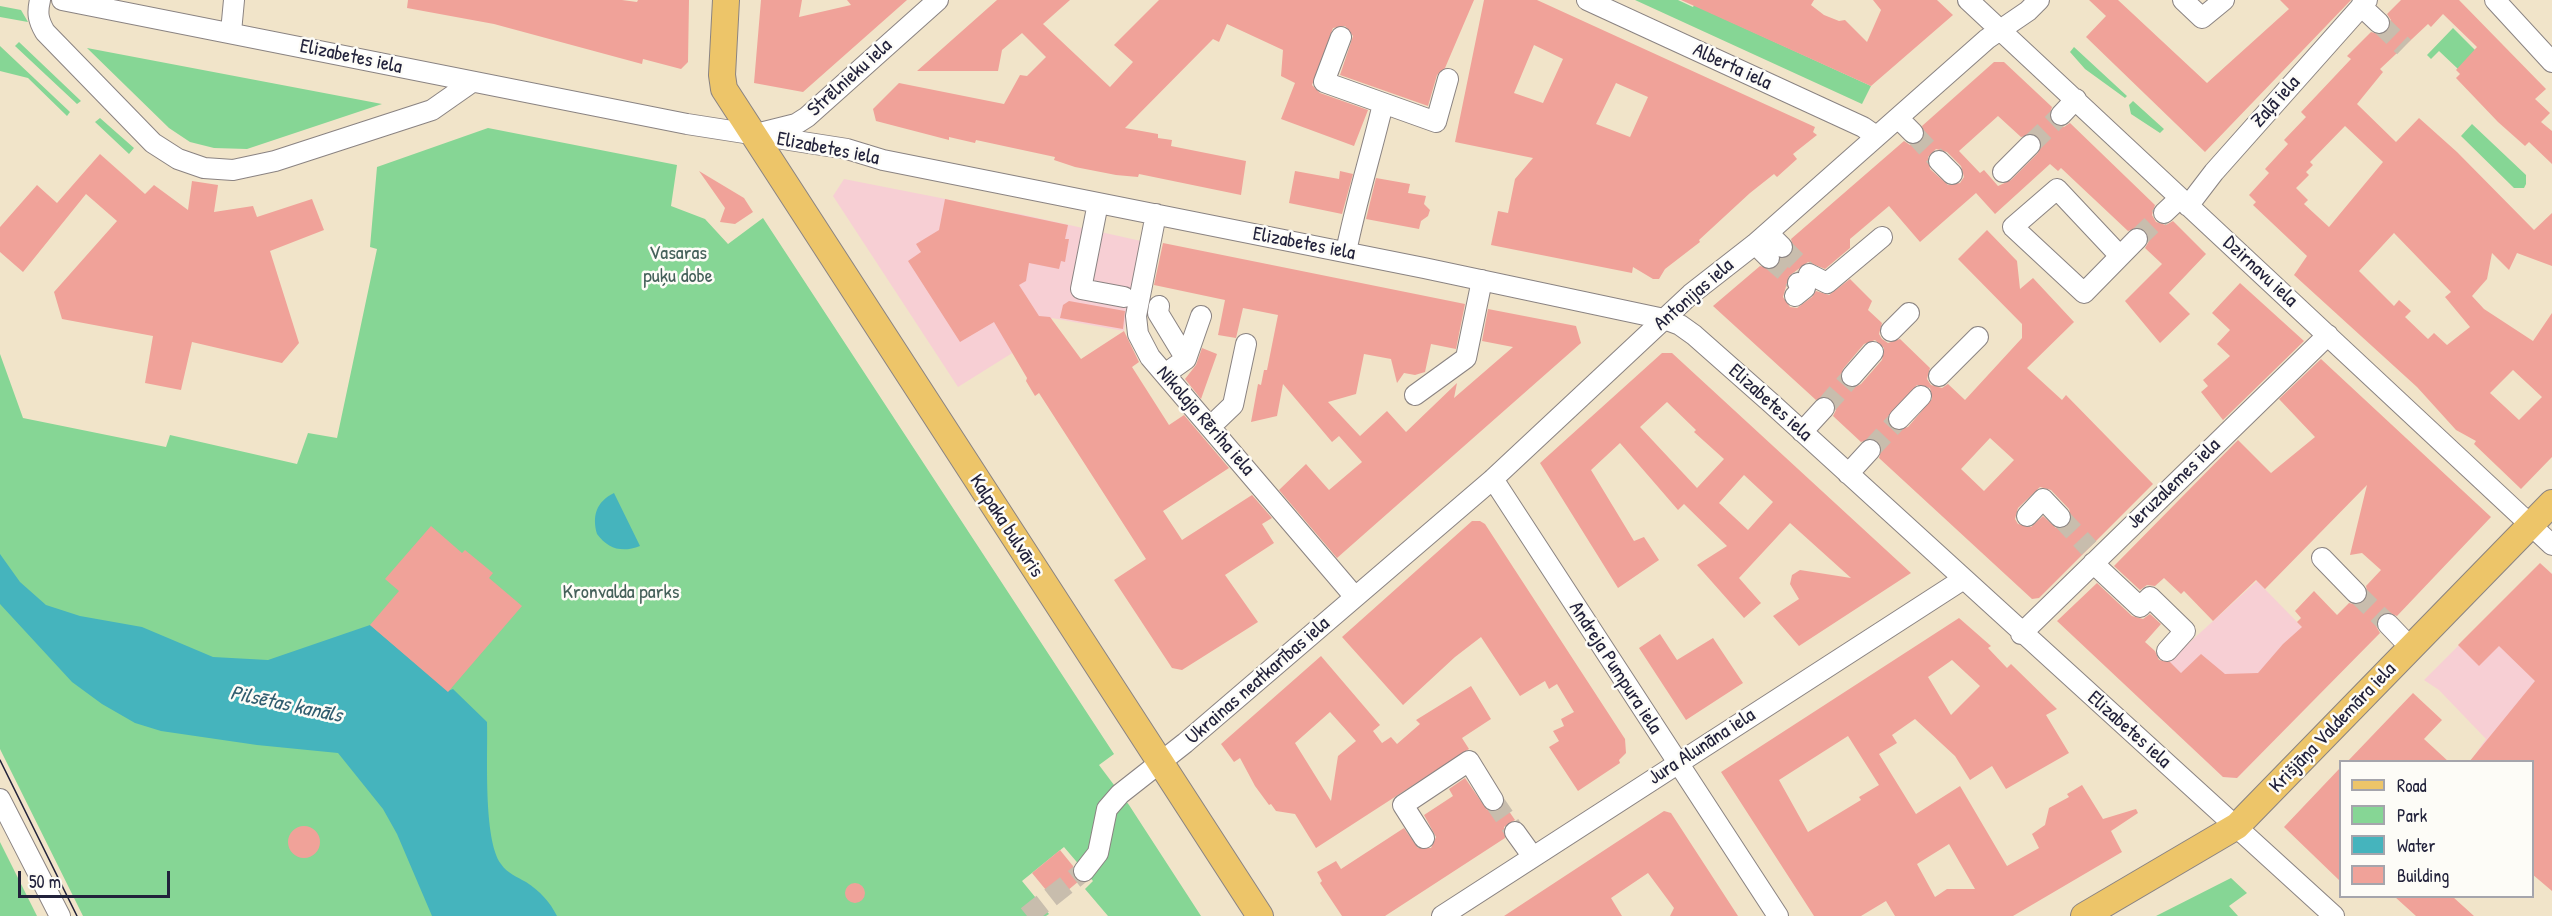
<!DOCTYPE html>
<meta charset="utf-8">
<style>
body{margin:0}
#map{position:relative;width:2552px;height:916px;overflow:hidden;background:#f1e4c9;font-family:"Patrick Hand",sans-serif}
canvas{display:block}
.legend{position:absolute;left:2339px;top:760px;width:195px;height:138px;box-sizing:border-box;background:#fdfcf7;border:2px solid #a5a5ac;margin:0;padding:8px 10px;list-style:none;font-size:18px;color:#22223b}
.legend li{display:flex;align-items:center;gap:12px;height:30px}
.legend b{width:30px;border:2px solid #a5a5ac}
.scale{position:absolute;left:18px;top:871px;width:152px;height:27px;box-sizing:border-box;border:3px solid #22223b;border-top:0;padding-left:8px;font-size:18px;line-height:21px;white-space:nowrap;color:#22223b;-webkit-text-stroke:4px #fdfcf7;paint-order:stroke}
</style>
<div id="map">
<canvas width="2552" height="916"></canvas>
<ul class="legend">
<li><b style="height:8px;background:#edc569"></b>Road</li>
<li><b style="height:16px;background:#86d695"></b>Park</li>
<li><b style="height:16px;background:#45b4bd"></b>Water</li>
<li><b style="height:16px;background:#f0a299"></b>Building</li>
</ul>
<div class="scale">50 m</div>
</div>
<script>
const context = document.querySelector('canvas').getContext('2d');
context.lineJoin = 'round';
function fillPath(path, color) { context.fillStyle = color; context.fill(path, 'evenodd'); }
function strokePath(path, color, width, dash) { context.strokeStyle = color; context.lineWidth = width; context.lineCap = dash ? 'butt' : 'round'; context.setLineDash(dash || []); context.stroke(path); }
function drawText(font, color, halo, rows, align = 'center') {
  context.font = font + ' "Patrick Hand",sans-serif'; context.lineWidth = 5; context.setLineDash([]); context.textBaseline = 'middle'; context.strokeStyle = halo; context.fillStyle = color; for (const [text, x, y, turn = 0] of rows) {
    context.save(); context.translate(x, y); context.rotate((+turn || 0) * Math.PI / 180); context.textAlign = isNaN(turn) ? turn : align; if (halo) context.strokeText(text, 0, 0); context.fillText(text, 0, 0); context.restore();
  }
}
fillPath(new Path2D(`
 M844,179L956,201L955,206L1020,214L1141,241L1124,331L1052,318L1049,330L958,387L833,196Z
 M2538,566H2543L2552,574L2532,762L2485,761L2476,753L2486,739L2439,690L2424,680Z
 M2257,581L2343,669L2237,778L2223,777L2134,693Z`), '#f7cfd4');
fillPath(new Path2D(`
 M1635,0H1678L1693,7L1694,5L1871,86L1862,104Z
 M0,6L21,10L28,22L0,17Z
 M2453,28L2476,51L2458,69L2439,51L2431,59L2427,55Z
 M19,42L81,101L77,104L15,46Z
 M0,46L70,112L67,116L28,78L0,71Z
 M2074,47L2127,96L2125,98L2085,69L2070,52Z
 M87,48L382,104L247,149L214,148L190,142L169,128Z
 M2133,101L2164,129L2160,133L2131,114L2129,105Z
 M100,118L134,148L129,154L95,122Z
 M2472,124L2526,175V184L2524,188H2514L2461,136Z
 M488,128L677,165L671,206L705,219L728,244L763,218L1114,754L1099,765L1129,805L1201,916H1108L1085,889L1093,881L1064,847L1022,881L1049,914L1046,916H83L0,749V354L23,418L166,447L170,435L297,464L308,433L337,438L377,249L370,247L377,167Z
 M0,842L37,916H0Z
 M2231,878L2247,893L2229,906L2238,916H2156Z`), '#86d695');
fillPath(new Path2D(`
 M614,493L640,546C622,553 608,549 597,534C592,516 596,502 614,493Z
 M0,554L20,582L46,605L80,616L142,627L213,657L268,660L370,625L448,691L453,689L487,722C488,755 483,839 501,864C507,873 517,877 526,882C540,891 550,902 557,916H432L397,834L383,809L338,753L257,745L161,731L135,723L102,704L72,682L0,604Z`), '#45b4bd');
fillPath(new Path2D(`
 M408,0H622L637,2L638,0H689L688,62L681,69L643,59L642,64L494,24L407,8Z
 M761,0H802L799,17L851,5L847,0H907L803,92L754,83Z
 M997,0H1070L1043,24L1110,87L1133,62L1114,45L1159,0H1474L1445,68L1437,75L1428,106L1340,75L1353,36L1345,26L1333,28L1312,85L1320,93L1368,110L1354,146L1281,119L1295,83L1281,76L1283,50L1227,24L1219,42L1213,39L1125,128L1158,134V138L1172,140L1171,146L1246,161L1241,195L1139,174L1138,177L1116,175L1075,167L1054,160L1055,157L976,140L975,143L949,137V140L876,121L873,109L899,83L1004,104L1020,75L1027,76L1046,57L1022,33L1002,50L998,71H917Z
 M1484,0H1537L1815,127L1813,132L1817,135L1793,154L1797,159L1777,177L1774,174L1750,193L1699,240L1700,242L1665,269L1659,279H1653L1633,267L1632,273L1491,245L1498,211L1508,213L1515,179L1533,158L1455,142ZM1534,45L1563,59L1543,103L1514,93ZM1616,83L1648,97L1630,137L1596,124Z
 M1681,0H1814L1811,5L1824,15L1839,21L1845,20L1867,42L1881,10L1873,0H1937L1953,15L1871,86Z
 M2089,0H2118L2207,83L2289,9L2280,0H2351L2205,152L2086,37L2106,16Z
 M2401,0H2459L2546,89L2535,99L2550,113L2541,122L2552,131V164L2529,142L2525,146L2498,122L2456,78L2460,74L2456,70L2477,47L2443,14L2431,27L2428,24L2380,69L2383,72L2357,104L2396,142L2419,118L2457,152L2534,230L2552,213V266L2517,253L2509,270L2492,253L2487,279L2472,296L2484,309L2533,341L2552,313V457L2521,489L2474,444L2476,441L2456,430L2417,387L2294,275L2307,256L2253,205L2256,202L2249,195L2269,173L2265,169L2288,144L2284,140L2306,117L2301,112L2351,59L2347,56L2371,32L2382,35L2388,31L2391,20L2387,14ZM2345,126L2383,162L2329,227L2304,204L2308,200L2296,188L2309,175L2306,172L2313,165L2310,162ZM2394,233L2451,292L2445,297L2470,327L2447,345L2434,333L2428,339L2405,317L2411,311L2399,300L2394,306L2359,271ZM2513,370L2542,397L2519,420L2490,393Z
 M1994,62H2004L2052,107L2049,118L2053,124L2064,127L2070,123L2155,205L2152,215L2156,222L2166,225L2173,221L2206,254L2169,293L2190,314L2160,343L2125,301L2162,264L2145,248L2149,241L2146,231L2139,227L2128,231L2061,168L2058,171L2050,164L1995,214L1976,193L1920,242L1889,206L1850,239V248L1825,269L1808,262L1789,276L1783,297L1790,307L1797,308L1812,297L1816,291L1829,295L1850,279L1872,301L1868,310L1882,323L1879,334L1882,339L1888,343L1900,339L1930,368L1927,379L1931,385L1942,388L1948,384L1965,400L2022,338V324L1958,259L1987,230L2017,261L2020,289L2033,278L2074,322L2027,368L2062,400L2066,395L2153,484L2039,598L2032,599L1879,458L1882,447L1878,442L1872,438L1861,442L1833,416L1836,410L1832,400L1826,396L1816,400L1713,306L1760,266L1773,269L1778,266L1781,259L1790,256L1794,250L1791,239L1904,141L1910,145L1921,142L1925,136L1922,126ZM1998,116L2021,137L2034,134L2042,142L2038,153L2011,180L1998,186L1984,170L1980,173L1959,151ZM1936,149L1947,152L1961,166L1964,177L1960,183L1948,185L1930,169L1928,157ZM1875,340L1884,348L1882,360L1861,384L1855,387L1845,385L1841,379L1843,369L1864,344ZM1917,385L1930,388L1932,399L1908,427L1896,430L1888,423V416ZM1990,438L2014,460L1984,491L1961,469ZM2040,487L2051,490L2069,509L2072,520L2068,526L2056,528L2043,516L2031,527L2018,524L2015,519L2018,508Z
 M100,154L145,194L154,185L188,210L192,181L218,185L214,212L253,206L257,217L312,199L324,230L270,251L299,343L282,363L192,342L181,390L145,383L153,336L62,319L54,292L117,221L86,194L23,272L0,252V227L37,185L57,203Z
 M699,171L744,198L753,212L735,224L720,222L725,208Z
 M1295,171L1339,179L1340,171L1353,174L1342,214L1289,203Z
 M1376,178L1410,184L1408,193L1426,196L1424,204L1430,210L1428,216L1421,221L1419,229L1366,219Z
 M945,199L1068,225L1065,239H1069L1065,262L1061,261L1059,269L1029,263L1026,281L1019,285L1039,316L1050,317L1081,359L1124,331L1139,362L1132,367L1169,425L1184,415L1229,468L1163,511L1182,540L1252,495L1272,518L1262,524L1274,543L1225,575L1258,622L1182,670L1172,668L1114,580L1146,559L1039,393L1035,396L1026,381L1027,378L994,322L960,342L908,261L921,252L916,244L939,230Z
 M1163,243L1465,304L1456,349L1431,344L1425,372L1415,375L1404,373L1397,383L1391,359L1364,354L1356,394L1328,402L1360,436L1387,411L1406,432L1457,383L1454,398L1513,347L1482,341L1488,309L1576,326L1581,343L1337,558L1279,490L1306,464L1329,490L1362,462L1339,436L1332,442L1283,384L1277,416L1251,422L1258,384L1261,385L1264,370H1267L1278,315L1243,308L1236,338L1218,335L1225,300L1154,285Z
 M2240,283L2304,341L2223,420L2201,392L2208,386L2203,380L2230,356L2217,344L2230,330L2212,313Z
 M1069,301L1125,311L1123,329L1060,318L1063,305Z
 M1202,348L1217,354L1201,399L1185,379L1196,365Z
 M1662,353H1672L1911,573L1799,646L1773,616L1799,599L1790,584L1792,575L1800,570L1851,578L1790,523L1739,578L1761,603L1744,618L1697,565L1727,546L1684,504L1678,510L1620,443L1591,470L1634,541L1644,537L1659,560L1618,588L1540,463ZM1667,402L1696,430L1694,432L1724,459L1697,488L1640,427ZM1744,475L1773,502L1748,530L1719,503Z
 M2321,359L2491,517L2397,616L2386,612L2379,616L2376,626L2380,633L2237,778L2223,777L2057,621L2097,583L2132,616L2143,619L2150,614L2161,624L2145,642L2155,651L2159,660L2170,662L2181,673L2201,654L2225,674L2258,673L2283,644L2302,627L2297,622L2301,618L2295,611L2314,591L2337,615L2349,603L2358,605L2364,602L2368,596L2366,586L2381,570L2362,553L2350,555L2367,485L2265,589L2256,580L2213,621L2184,591L2181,594L2164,578L2155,586L2147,585L2140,590L2114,566L2238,440L2271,473L2315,437L2279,399Z
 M1472,521H1480L1485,524L1625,739L1626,753L1619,760L1620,763L1578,791L1549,747L1559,741L1553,731L1564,726L1561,719L1574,712L1557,684L1549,689L1545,681L1520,696L1481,637L1455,657L1403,705L1342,637Z
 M431,526L462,553L465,550L493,573L489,578L522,606L448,692L370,625L399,591L385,579Z
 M2540,563L2552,574V891L2532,874V762H2469L2535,681L2499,646L2479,666L2458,645Z
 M1959,618L1991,646L1988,648L2007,668L2011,664L2057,709L2046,715L2069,753L2006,789L1992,766L1970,780L1955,756L1915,719L1892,735L1897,743L1879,754L1916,814L1960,786L2007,866L2039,848L2032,834L2045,825L2049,808L2069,797L2067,794L2082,785L2103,819L2136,809L2138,813L2111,831L2122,852L2013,916H1895L1886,901L1861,916H1814L1721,772ZM1952,660L1980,686L1951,715L1928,677ZM1848,736L1879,785L1859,797L1861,800L1808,832L1779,780ZM1949,844L1975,889H1947L1935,897L1917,864Z
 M1660,634L1677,660L1713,638L1743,683L1686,720L1639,648Z
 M1321,656L1380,725L1373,731L1382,743L1391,737L1397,744L1420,724L1416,720L1471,686L1491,719L1462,738L1469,749L1316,848L1295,814L1276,811L1271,804L1269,805L1255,786L1240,758L1234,762L1221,744ZM1330,712L1356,741L1338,756L1331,801L1295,743Z
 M2413,693L2442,720L2424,739L2449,762H2347Z
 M2340,768V881L2284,827Z
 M1465,778L1487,810H1499L1504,804L1515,820L1504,827L1505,838L1385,916H1342L1320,883L1322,881L1317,872L1336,861L1341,869L1404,828L1418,848H1431L1436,837L1424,815L1453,796L1449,789Z
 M1664,811L1671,813L1738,916H1670L1674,908L1648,873L1611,898L1622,916H1504Z
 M288 842a16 16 0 1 1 32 0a16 16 0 1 1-32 0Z
 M1060,850L1073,866V875L1079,881L1055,901L1032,873Z
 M845 893a10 10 0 1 1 20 0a10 10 0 1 1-20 0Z
 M2395,897H2453L2474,916H2416Z`), '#f0a299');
strokePath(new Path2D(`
 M2379,23L2404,47
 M1913,133L1939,161
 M2030,145L2061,115
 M2137,239L2164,213
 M1782,247L1809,274
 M1769,258L1798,283
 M1824,408L1852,376
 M1870,450L1899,419
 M2060,517L2089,548
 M2356,593L2388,624
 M1493,800L1515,832
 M1027,916L1084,871`), '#c8bdad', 20, [20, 10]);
const minor = new Path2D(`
 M40,0C37,13 38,20 45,32L153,143L178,159L204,168L233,170L275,161L432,110L472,82
 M62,0L687,124L847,149L883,160L1424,268L1664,319L1680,325L1694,335L1771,403L2334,916
 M1587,0L1863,127L1876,136
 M1968,0L2552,545
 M2183,0L2202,18L2224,0
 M2495,0L2552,62
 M2361,6L2379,23
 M231,32L234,0
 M1341,37L1324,82L1436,122L1448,79
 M2061,115L2076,99
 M1898,118L1913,133
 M764,132L796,124L807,117L938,0
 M1939,161L1952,174
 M2003,172L2030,145
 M1098,203L1081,289L1124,297
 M2188,206L2214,172L2367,0
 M2164,213L2180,198
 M1156,214L1136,316L1138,334L1150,357L1355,597
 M1768,233L1782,247
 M1755,244L1769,258
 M1346,252C1356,202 1371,154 1383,104
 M2120,256L2057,189L2013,227L2084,293L2137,239
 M1809,274L1827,283L1882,237
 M1795,296L1805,288L1798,283
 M1159,306L1158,313L1186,359L1165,374
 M1891,331L1909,313
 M1186,359L1201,316
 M1852,376L1873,352
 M1939,376L1978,337
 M1415,395L1466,358L1482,280
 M1899,419L1921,396
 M1210,427L1233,405L1246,344
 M1802,432L1824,408
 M1848,474L1870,450
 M1493,479L1778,916
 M2027,516L2043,499L2060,517
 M2322,558L2356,593
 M2093,563L2140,607L2150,597L2185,631L2167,651
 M2388,624L2411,648
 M2021,634L2328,335
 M0,799L60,916
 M1515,832L1533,857
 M1424,838L1403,805L1469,761L1493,800
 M1084,871L1098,853L1107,809L1120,794L1185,743L1493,479L1691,294L1755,244L1987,39L2028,11L2039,0
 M1442,916L1962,580`);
const major = new Path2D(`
 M726,0L722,75L724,89L1260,916
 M2084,916L2237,826L2552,503`);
strokePath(minor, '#8a8382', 22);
strokePath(major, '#8a8382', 28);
strokePath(minor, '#fff', 20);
strokePath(major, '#edc569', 26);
strokePath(new Path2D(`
 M0,760L77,916`), '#22223b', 1.5);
drawText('20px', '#22223b', '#fdfcf7', [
 ["Elizabetes iela",351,57,12],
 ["Alberta iela",1732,67,25],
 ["Strēlnieku iela",850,78,-42],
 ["Zaļā iela",2276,102,-48],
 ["Elizabetes iela",828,149,11],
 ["Elizabetes iela",1304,244,11],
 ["Dzirnavu iela",2260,272,43],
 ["Antonijas iela",1694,295,-41],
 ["Elizabetes iela",1770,403,42],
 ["Nikolaja Rēriha iela",1205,421,49],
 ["Jeruzalemes iela",2174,484,-44],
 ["Kalpaka bulvāris",1006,526,57],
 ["Andreja Pumpura iela",1615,668,57],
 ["Ukrainas neatkarības iela",1258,681,-41],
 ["Krišjāņa Valdemāra iela",2333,728,-46],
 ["Elizabetes iela",2129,730,42],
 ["Jura Alunāna iela",1702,747,-33]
]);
drawText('20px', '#45615a', '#fdfcf7', [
 ["Vasaras",678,254],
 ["puķu dobe",678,277],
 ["Kronvalda parks",621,593]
]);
drawText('italic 21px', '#305c6f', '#fdfcf7', [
 ["Pilsētas kanāls",286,705,12]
]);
</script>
